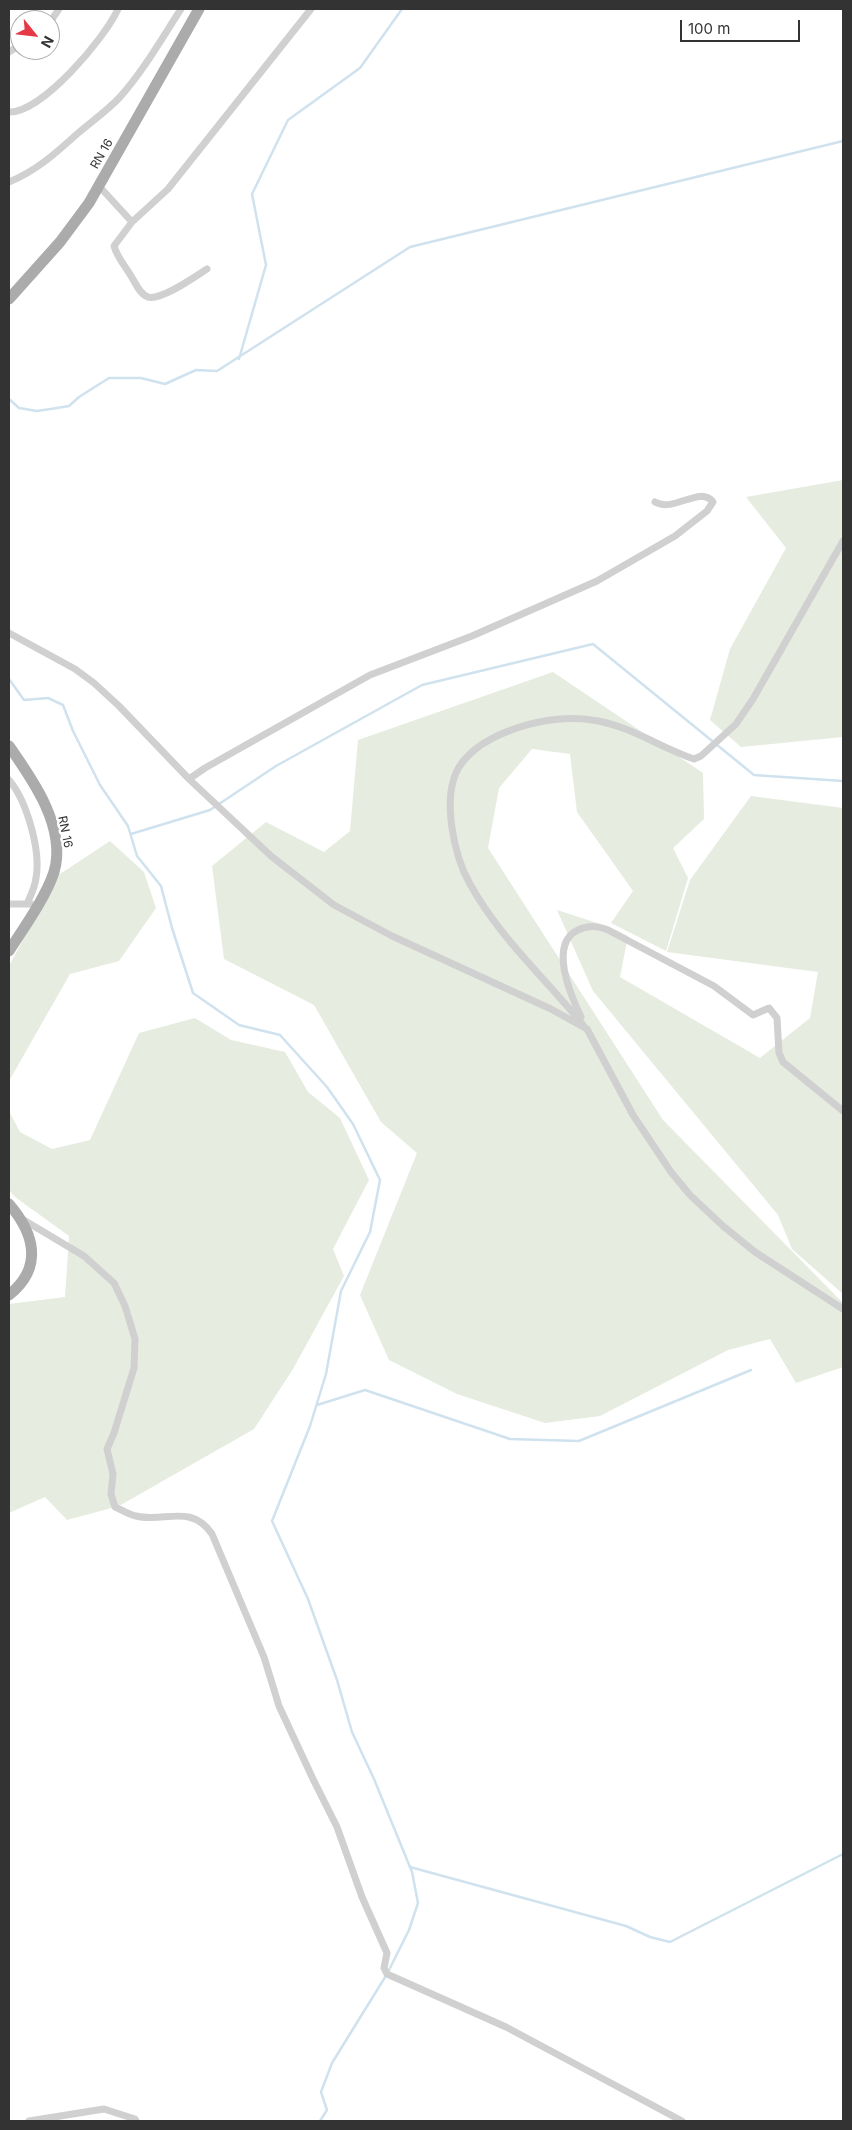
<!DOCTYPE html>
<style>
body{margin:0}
#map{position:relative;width:852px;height:2130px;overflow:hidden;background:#fff;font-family:Inter,sans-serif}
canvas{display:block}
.frame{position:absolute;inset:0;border:10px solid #333;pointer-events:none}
.north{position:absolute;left:10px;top:10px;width:50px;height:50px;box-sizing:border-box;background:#fff;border:1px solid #adadad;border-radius:50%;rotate:119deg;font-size:14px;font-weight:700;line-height:20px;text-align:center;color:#333}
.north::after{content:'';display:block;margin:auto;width:18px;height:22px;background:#e63946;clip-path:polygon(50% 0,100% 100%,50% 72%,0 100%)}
.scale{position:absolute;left:680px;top:20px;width:120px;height:22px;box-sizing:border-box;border:2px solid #333;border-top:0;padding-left:6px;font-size:15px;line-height:18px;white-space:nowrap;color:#333;-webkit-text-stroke:4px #fff;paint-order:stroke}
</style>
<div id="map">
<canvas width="852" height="2130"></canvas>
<div class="frame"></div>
<div class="north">N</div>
<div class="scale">100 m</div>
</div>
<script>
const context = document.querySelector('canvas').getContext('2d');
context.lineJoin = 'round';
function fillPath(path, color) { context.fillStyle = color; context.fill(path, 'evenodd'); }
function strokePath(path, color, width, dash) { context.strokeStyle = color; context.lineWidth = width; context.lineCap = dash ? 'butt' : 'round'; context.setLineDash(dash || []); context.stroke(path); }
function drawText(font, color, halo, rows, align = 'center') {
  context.font = font + ' Inter,sans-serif'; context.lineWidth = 5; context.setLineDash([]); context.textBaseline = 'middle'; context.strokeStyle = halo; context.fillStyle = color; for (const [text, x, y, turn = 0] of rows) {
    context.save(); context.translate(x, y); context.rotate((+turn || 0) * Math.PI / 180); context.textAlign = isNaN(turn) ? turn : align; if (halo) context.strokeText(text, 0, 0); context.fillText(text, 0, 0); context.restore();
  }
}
fillPath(new Path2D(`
 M843,480V737L741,747L710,720L730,649L786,548L746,497Z
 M553,672L703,773L704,819L673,848L688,878L666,951L611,923L633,891L577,812L570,754L532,749L499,788L488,848L663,1120L843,1303V1367L796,1383L770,1339L728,1350L600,1416L545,1423L457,1394L389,1360L360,1295L417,1153L381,1122L314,1005L224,959L212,866L266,822L324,852L350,831L358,740Z
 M751,796L843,808V1294L792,1249L778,1215L593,991L557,910L610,927L628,936L620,977L760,1058L810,1018L818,972L667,952L690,880Z
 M110,841L144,872L156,908L119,961L70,974L9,1081V966L57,876Z
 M195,1018L231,1040L285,1052L308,1092L340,1118L369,1180L333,1249L344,1276L293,1369L254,1429L119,1506L67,1520L45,1497L9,1513V1304L65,1297L69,1236L15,1197L9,1190V1111L20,1132L52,1149L90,1140L139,1033Z`), '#e6ecdf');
strokePath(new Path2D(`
 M239,359L266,265L252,194L288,120L360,68L402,9
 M9,399L19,408L37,411L57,408L69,406L79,397L109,378H141L165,384L196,370L217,371L410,247L843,141
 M9,679L24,700L48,698L63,705L73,731L100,785L128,826L137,856L161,886L172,928L193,993L239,1025L280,1035L327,1087L353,1124L380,1180L370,1232L341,1291L326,1374L310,1426L272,1521L308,1599L337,1680L352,1732L374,1779L412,1872L418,1903L409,1930L387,1974L332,2063L321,2092L327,2110L320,2121
 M131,834L210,810L276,766L422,685L593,644L754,775L843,781
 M317,1405L365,1390L510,1439L579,1441L751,1370
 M410,1867L626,1926L650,1937L670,1942L843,1854`), '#cfe2ee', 2.5);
strokePath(new Path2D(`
 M50,22L59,9
 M9,52L20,45
 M9,112C42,113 105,38 118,9
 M9,182C36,171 56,153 77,134C92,121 107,111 120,97C144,70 162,38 181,9
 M99,186L132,222L168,189L311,9
 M132,222L114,246C117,257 125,266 131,276C135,282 140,295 148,297C161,301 196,276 207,269
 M9,633L75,669L94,683L119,706L189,779L271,856L334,905L392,936L551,1009L587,1029L633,1115L671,1172L690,1195L723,1226L755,1252L843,1309
 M189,779L205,768L370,675L472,636L597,581L675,536L707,511L713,502C700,485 674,513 655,502
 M9,780C27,801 41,851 36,878C35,887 31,895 27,904
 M9,904H31
 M581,1017C571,996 548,944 578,930C589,925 597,926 608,930L714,986L753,1015L769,1008L777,1018L779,1053L783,1062L843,1111
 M583,1025C545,978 499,937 470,884C454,856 441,797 459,767C482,731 551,713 592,720C629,725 659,747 694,759L701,756L736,724L753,699L843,541
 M22,1219L84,1256L114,1283L125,1306L135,1339L134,1368L114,1433L107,1449L113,1474L111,1494L115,1507C122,1510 129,1515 136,1516C164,1523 191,1503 212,1534L264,1657L279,1706L313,1779L337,1827L362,1897L387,1953L384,1968L387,1974L506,2027L682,2121
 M29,2121L104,2109L135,2119L136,2121`), '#d0d0d0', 7);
strokePath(new Path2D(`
 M9,299L60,242L89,203L199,9
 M9,746C33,780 67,828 54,872C46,897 23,929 9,951
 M9,1204C34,1233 44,1267 9,1295`), '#ababab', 11);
drawText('12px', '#333', '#fff', [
 ["RN 16",102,154,-60],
 ["RN 16",65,832,79]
]);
</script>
